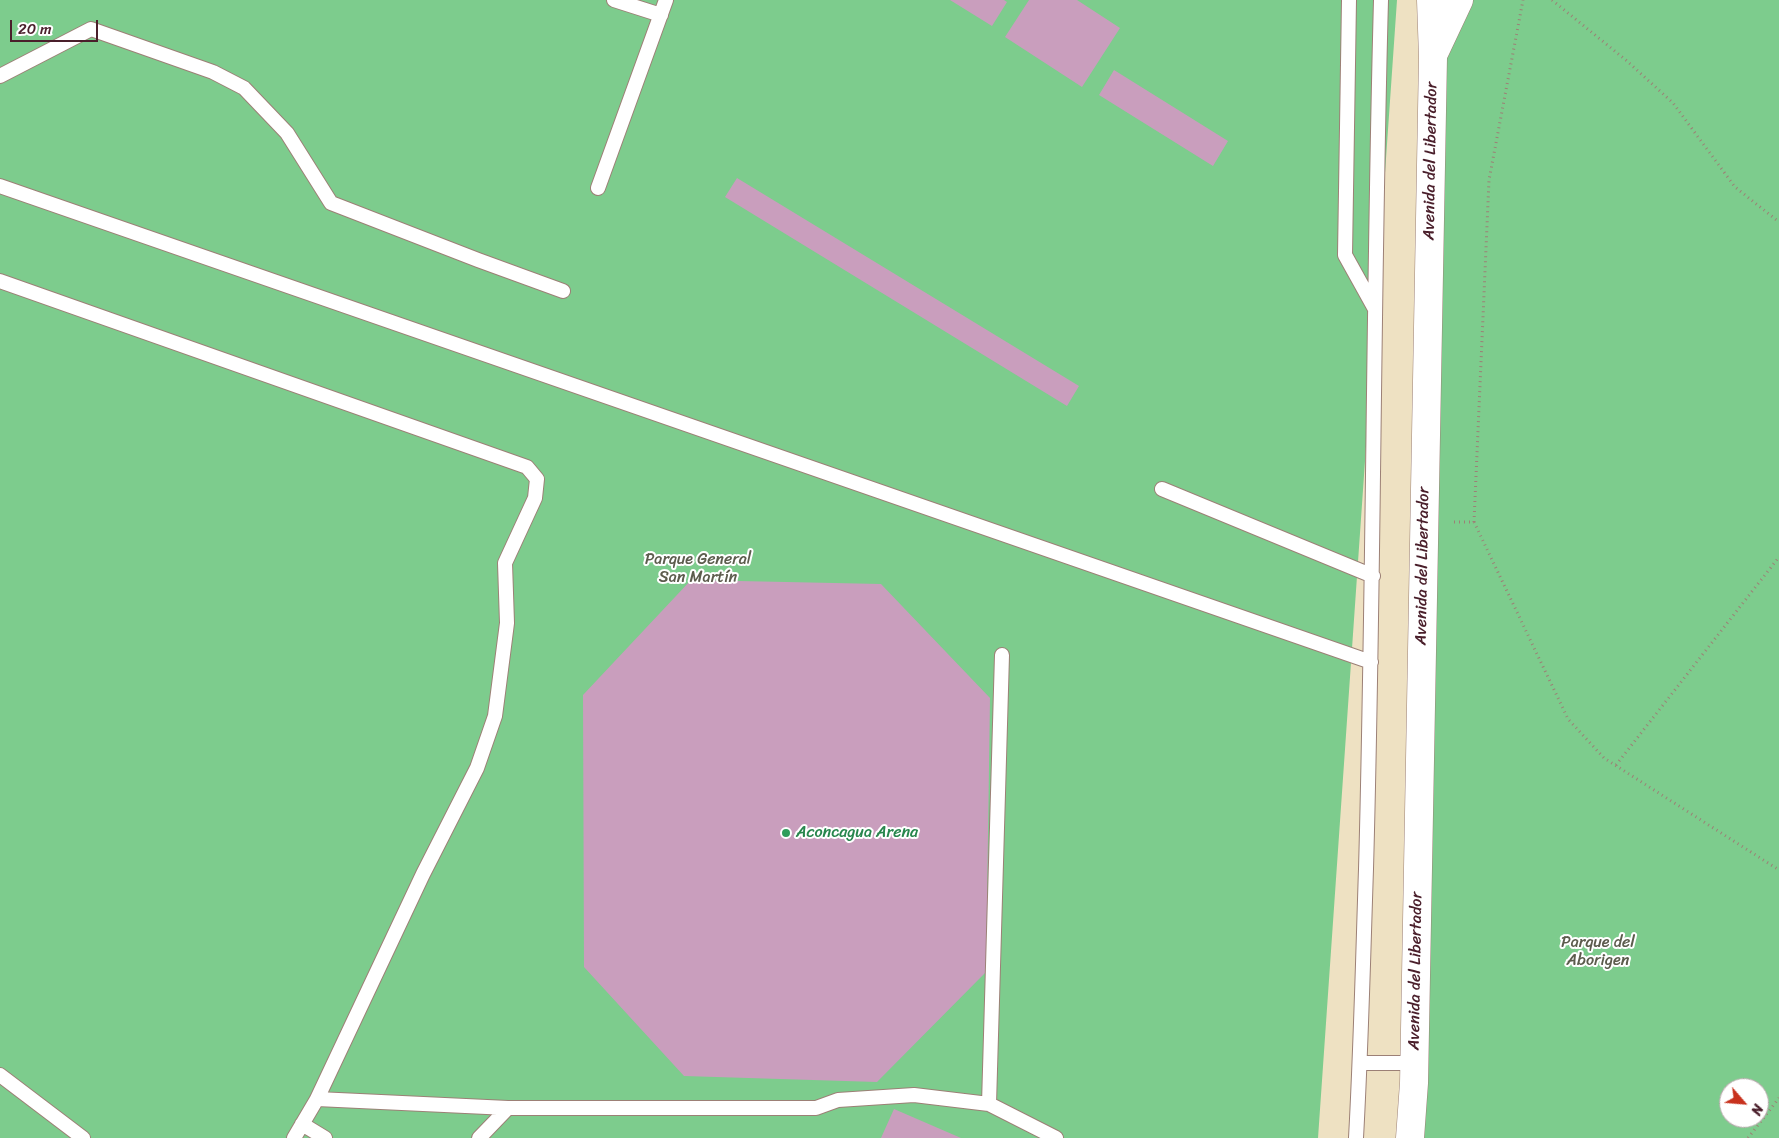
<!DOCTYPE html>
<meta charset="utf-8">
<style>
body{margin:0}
#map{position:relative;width:1779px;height:1138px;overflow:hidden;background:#eee1c2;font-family:Sriracha,sans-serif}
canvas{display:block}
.north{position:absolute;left:1719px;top:1078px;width:50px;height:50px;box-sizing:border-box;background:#fff;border:1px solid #b7a5aa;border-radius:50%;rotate:117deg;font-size:14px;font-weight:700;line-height:20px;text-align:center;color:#4a1f2b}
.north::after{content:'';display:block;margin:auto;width:18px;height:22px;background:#c8321e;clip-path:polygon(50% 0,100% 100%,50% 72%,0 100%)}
.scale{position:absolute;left:10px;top:20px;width:88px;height:22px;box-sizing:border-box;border:2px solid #4a1f2b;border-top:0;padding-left:6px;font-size:15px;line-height:18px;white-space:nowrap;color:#4a1f2b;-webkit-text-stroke:4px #fff;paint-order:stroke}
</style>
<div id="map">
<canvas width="1779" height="1138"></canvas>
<div class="north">N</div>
<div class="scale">20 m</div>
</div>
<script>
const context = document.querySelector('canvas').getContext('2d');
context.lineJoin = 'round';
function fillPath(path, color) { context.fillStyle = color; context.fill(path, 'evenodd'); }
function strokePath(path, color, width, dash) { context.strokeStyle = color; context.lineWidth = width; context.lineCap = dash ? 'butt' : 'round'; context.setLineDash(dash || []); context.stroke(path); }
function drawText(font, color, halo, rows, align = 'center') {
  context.font = font + ' Sriracha,sans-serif'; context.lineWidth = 4; context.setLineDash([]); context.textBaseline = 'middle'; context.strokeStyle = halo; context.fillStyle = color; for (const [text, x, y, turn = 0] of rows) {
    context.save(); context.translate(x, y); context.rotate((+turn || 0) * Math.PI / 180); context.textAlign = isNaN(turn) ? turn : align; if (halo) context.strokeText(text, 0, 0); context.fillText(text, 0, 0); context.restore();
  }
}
fillPath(new Path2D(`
 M0,0H1397L1318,1138H0Z
 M1459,0H1779V1138H1424L1414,1083L1433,57ZM1729,1088H1759V1118H1729Z`), '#7dcc8d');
fillPath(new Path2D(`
 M950,0H1004L1007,2L992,26Z
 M1029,0H1077L1120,28L1082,87L1005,37Z
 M1114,70L1228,141L1213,166L1099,95Z
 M737,178L1079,386L1067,406L725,197Z
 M691,580L881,584L990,698L986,972L877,1082L684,1076L584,967L583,695Z
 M894,1109L961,1138H881Z`), '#c99ebd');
const service = new Path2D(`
 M614,0L661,15
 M1349,0L1345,255L1375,309
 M0,76L91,29L213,72L244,88L287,133L331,203L478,260L563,291
 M0,186L1371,662
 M598,188L666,0
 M0,281L527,467L537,479L535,498L505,563L507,623L495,716L477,768L423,874L317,1099L294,1138
 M1162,489L1373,576
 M1360,1063H1414
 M0,1075L83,1138
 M317,1099L508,1108H816L838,1100L914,1095L989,1104L1056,1138
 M989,1104L1002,655
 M302,1124L325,1138
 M479,1138L508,1108
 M1356,1138C1361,1048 1363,959 1366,869C1374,580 1373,290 1381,0`);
const primary = new Path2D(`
 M1435,51L1459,0
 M1410,1138L1414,1083L1433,57L1431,0`);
strokePath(service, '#9c8076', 16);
strokePath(primary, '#9c8076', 29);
strokePath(new Path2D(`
 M1552,0L1627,61L1673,103L1735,187L1779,222
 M1454,522H1474L1568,719L1604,758L1779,870
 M1474,522L1489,180L1523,0
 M1616,765L1779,557
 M1748,1138L1779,1098`), '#9c8076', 3, [1, 4]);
strokePath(service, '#fff', 14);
strokePath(primary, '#fff', 28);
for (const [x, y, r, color] of [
 [786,833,5,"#2e9e5b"]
]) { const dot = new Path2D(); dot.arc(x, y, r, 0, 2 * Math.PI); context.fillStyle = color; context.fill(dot); strokePath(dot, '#fff', 2); }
drawText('16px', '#4a1f2b', '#fff', [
 ["Avenida del Libertador",1431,161,-89],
 ["Avenida del Libertador",1423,566,-89],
 ["Avenida del Libertador",1416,971,-89]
]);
drawText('16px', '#5c5c4d', '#fff', [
 ["Parque General",698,560],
 ["San Martín",698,578],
 ["Parque del",1598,943],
 ["Aborigen",1598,961]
]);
drawText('16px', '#27864d', '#fff', [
 ["Aconcagua Arena",796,833]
], 'left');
</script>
